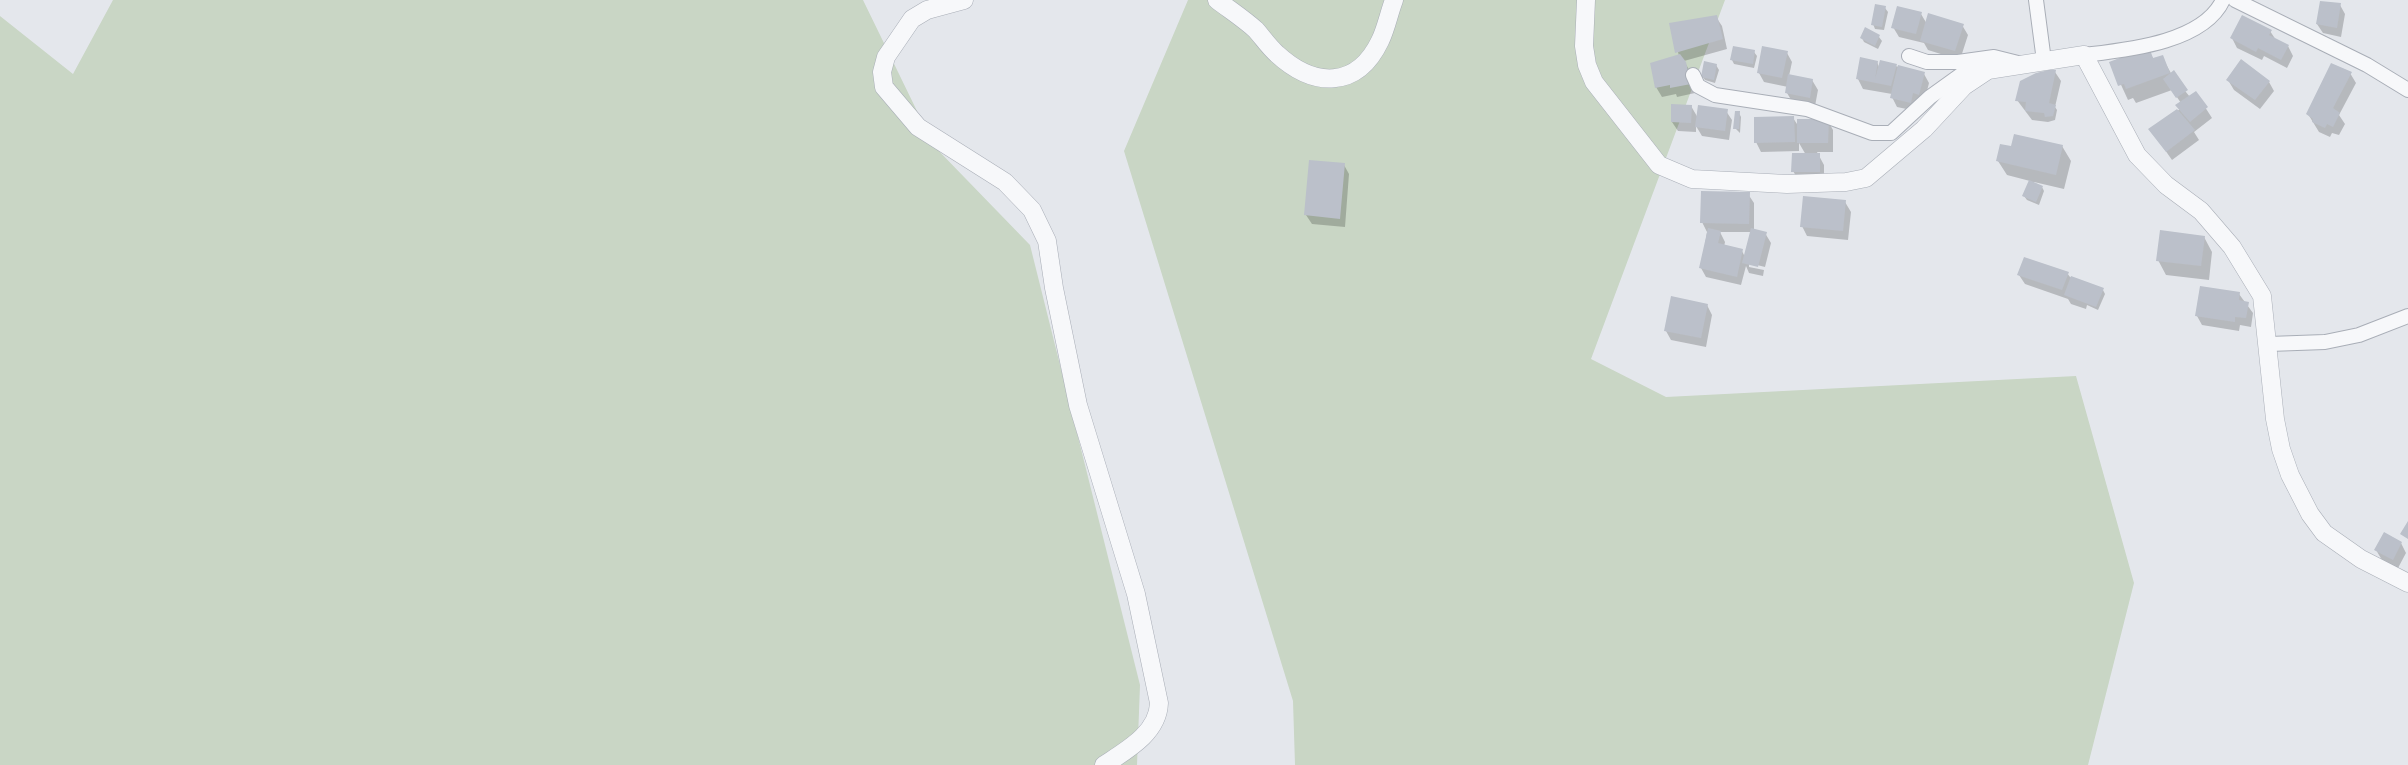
<!DOCTYPE html>
<style>
body{margin:0}
canvas{display:block;background:#e4e7ec}
</style>
<canvas width="2408" height="765"></canvas>
<script>
const context = document.querySelector('canvas').getContext('2d');
context.lineJoin = 'round';
function fillPath(path, color) { context.fillStyle = color; context.fill(path, 'evenodd'); }
function strokePath(path, color, width, dash) { context.strokeStyle = color; context.lineWidth = width; context.lineCap = dash ? 'butt' : 'round'; context.setLineDash(dash || []); context.stroke(path); }
fillPath(new Path2D(`
 M113,0H863L934,146L1030,245L1140,685L1137,765H0V16L73,74Z
 M1188,0H1725L1591,359L1666,397L2076,376L2134,583L2088,765H1295L1293,701L1124,151Z`), '#c9d6c5');
fillPath(new Path2D(`
 M2340,5L2345,14L2341,37L2323,33L2317,24Z
 M1885,8L1888,12L1884,30L1875,29L1873,24Z
 M1921,14L1927,24L1962,25L1968,35L1960,60L1928,50L1924,43L1899,37L1893,27Z
 M1716,17L1722,26L1727,49L1684,61L1691,73L1695,93L1677,97L1676,94L1662,97L1656,87L1679,56L1671,24Z
 M2270,31L2276,40L2288,46L2293,56L2287,68L2264,56L2262,60L2237,48L2232,38Z
 M1879,37L1882,41L1878,49L1864,42L1862,38Z
 M2148,49L2154,60L2162,57L2172,75L2190,97L2196,93L2212,118L2194,132L2199,140L2172,160L2151,130L2180,109L2181,103L2172,90L2136,103L2133,98L2128,100L2111,63Z
 M1754,52L1757,56L1754,68L1734,64L1732,60Z
 M1787,53L1792,62L1789,76L1812,80L1818,90L1815,106L1793,103L1787,93L1788,87L1764,82L1759,73Z
 M1877,62L1879,67L1881,62L1924,74L1929,83L1924,103L1916,111L1897,107L1892,97V94L1863,89L1858,79Z
 M1716,65L1719,70L1715,83L1705,80L1702,76Z
 M2055,72L2061,81L2055,107L2057,110L2055,120L2048,122L2032,120L2017,100Z
 M2350,73L2356,83L2339,115L2345,124L2339,135L2332,133L2330,137L2319,132L2308,114Z
 M2228,80L2269,82L2274,91L2260,109L2234,90Z
 M1691,106L1698,118L1726,111L1732,120L1729,140L1702,136L1696,126V132L1678,131L1672,122Z
 M1739,113L1741,117L1740,133L1735,128Z
 M1793,118L1799,127L1828,121L1833,130V152H1817L1824,165V181H1799L1793,171L1806,155L1799,143V151L1761,152L1756,142Z
 M2062,146L2071,161L2064,189L2034,182L2033,184L2042,187L2044,191L2039,205L2027,200L2024,196L2030,181L2007,175L1998,161L2013,148Z
 M1344,165L1349,174L1345,227L1312,224L1306,215Z
 M1748,194L1754,203V230L1765,233L1771,243L1765,267L1749,263V267L1764,270L1763,276L1749,273L1746,266L1741,285L1706,277L1701,268L1707,232L1702,222ZM1720,232H1751L1745,257L1742,251L1724,247L1725,242Z
 M1845,202L1851,212L1848,240L1807,236L1802,226Z
 M2204,237L2212,252L2209,280L2166,275L2158,260Z
 M2067,273L2070,277L2103,290L2105,294L2098,310L2087,305L2086,309L2071,304L2068,299L2025,284L2019,275Z
 M2239,294L2253,313L2251,327L2240,325L2239,331L2202,325L2197,316Z
 M1707,305L1712,315L1706,347L1671,340L1666,331Z
 M2401,543L2406,553L2398,568L2382,560L2376,550Z`), '#0003');
fillPath(new Path2D(`
 M2320,1L2341,3L2337,28L2316,24Z
 M1875,4L1886,6L1882,27L1871,25Z
 M1897,6L1922,12L1916,34L1891,28Z
 M1928,13L1964,24L1955,51L1920,41Z
 M1717,15L1723,39L1675,53L1669,23Z
 M2242,15L2272,30L2269,35L2289,45L2281,60L2258,48L2256,52L2230,38Z
 M1865,27L1880,35L1875,46L1860,38Z
 M1733,46L1755,50L1753,64L1730,60Z
 M1762,46L1788,51L1782,78L1757,73Z
 M2149,47L2153,58L2163,55L2170,73L2126,89L2124,84L2118,86L2109,62Z
 M1680,54L1686,62L1691,84L1670,88V85L1655,88L1650,63Z
 M1860,57L1878,61L1875,79L1880,60L1897,64L1891,86L1856,79Z
 M2241,59L2270,81L2255,100L2226,80Z
 M1704,61L1717,64L1714,80L1701,77Z
 M2331,63L2352,72L2333,108L2340,113L2333,127L2327,124L2325,128L2312,122L2313,119L2306,114Z
 M1898,65L1925,72L1919,95L1913,93L1911,103L1890,98Z
 M2049,70H2056L2049,103L2056,105L2053,116L2045,117L2044,113L2025,111L2026,102L2015,101L2020,81L2036,73Z
 M2174,70L2188,90L2176,98L2163,79Z
 M1788,74L1813,79L1810,98L1785,93Z
 M2196,91L2208,107L2190,122L2175,105Z
 M1671,104L1692,105L1691,123L1671,122Z
 M1698,105L1728,109L1725,131L1695,127Z
 M2177,109L2195,130L2166,152L2148,129Z
 M1735,111H1740L1739,129H1733Z
 M1794,116L1795,142L1754,143V117Z
 M1797,119H1829L1828,143H1797Z
 M2014,134L2063,145L2056,175L1996,161L2000,144L2011,146Z
 M1792,153H1820V172H1791Z
 M1309,160L1345,163L1340,219L1304,215Z
 M2029,180L2043,186L2036,202L2022,196Z
 M1701,191L1750,192L1749,224L1700,223Z
 M1803,196L1846,200L1843,231L1800,227Z
 M1708,228L1721,231L1718,243L1743,249L1737,277L1699,268Z
 M1751,228L1767,232L1758,267L1742,263Z
 M2160,230L2205,236L2201,266L2156,261Z
 M2024,257L2069,272L2062,290L2017,275Z
 M2071,276L2104,288L2096,307L2064,295Z
 M2200,286L2240,292L2239,300L2249,302L2246,318L2235,317V322L2195,316Z
 M1671,296L1708,304L1701,338L1664,331Z
 M2408,521V539L2400,534Z
 M2384,532L2402,542L2393,560L2374,550Z`), '#bbc0ca');
const minor = new Path2D(`
 M2036,0L2044,61
 M2235,0L2367,65L2408,90
 M2084,55C2126,50 2203,43 2223,0
 M1909,56L1927,62H1958L1994,57L2018,63
 M1693,75L1698,86L1715,95L1807,109L1872,133H1891L1930,97L1969,69L1986,72
 M2269,344L2325,342L2359,335L2408,316`);
const tertiary = new Path2D(`
 M964,0L927,10L912,19L886,57L882,72L884,87L918,127L1005,182L1032,210L1047,241L1054,288L1078,405L1136,594L1159,703C1158,733 1127,750 1104,765
 M1217,0C1230,10 1244,19 1256,30C1263,38 1269,47 1277,54C1314,88 1357,89 1380,41C1386,29 1389,13 1394,0
 M1586,0L1584,46L1587,65L1594,82L1659,165L1692,179L1787,184L1846,182L1866,178L1924,129L1964,86L1988,70L2084,55L2137,155L2166,185L2201,211L2232,247L2262,296L2275,419L2281,449L2290,475L2310,514L2324,533L2361,559L2408,583`);
strokePath(minor, '#a9aeb7', 16);
strokePath(tertiary, '#a9aeb7', 19);
strokePath(minor, '#f7f8fa', 14);
strokePath(tertiary, '#f7f8fa', 18);
</script>
